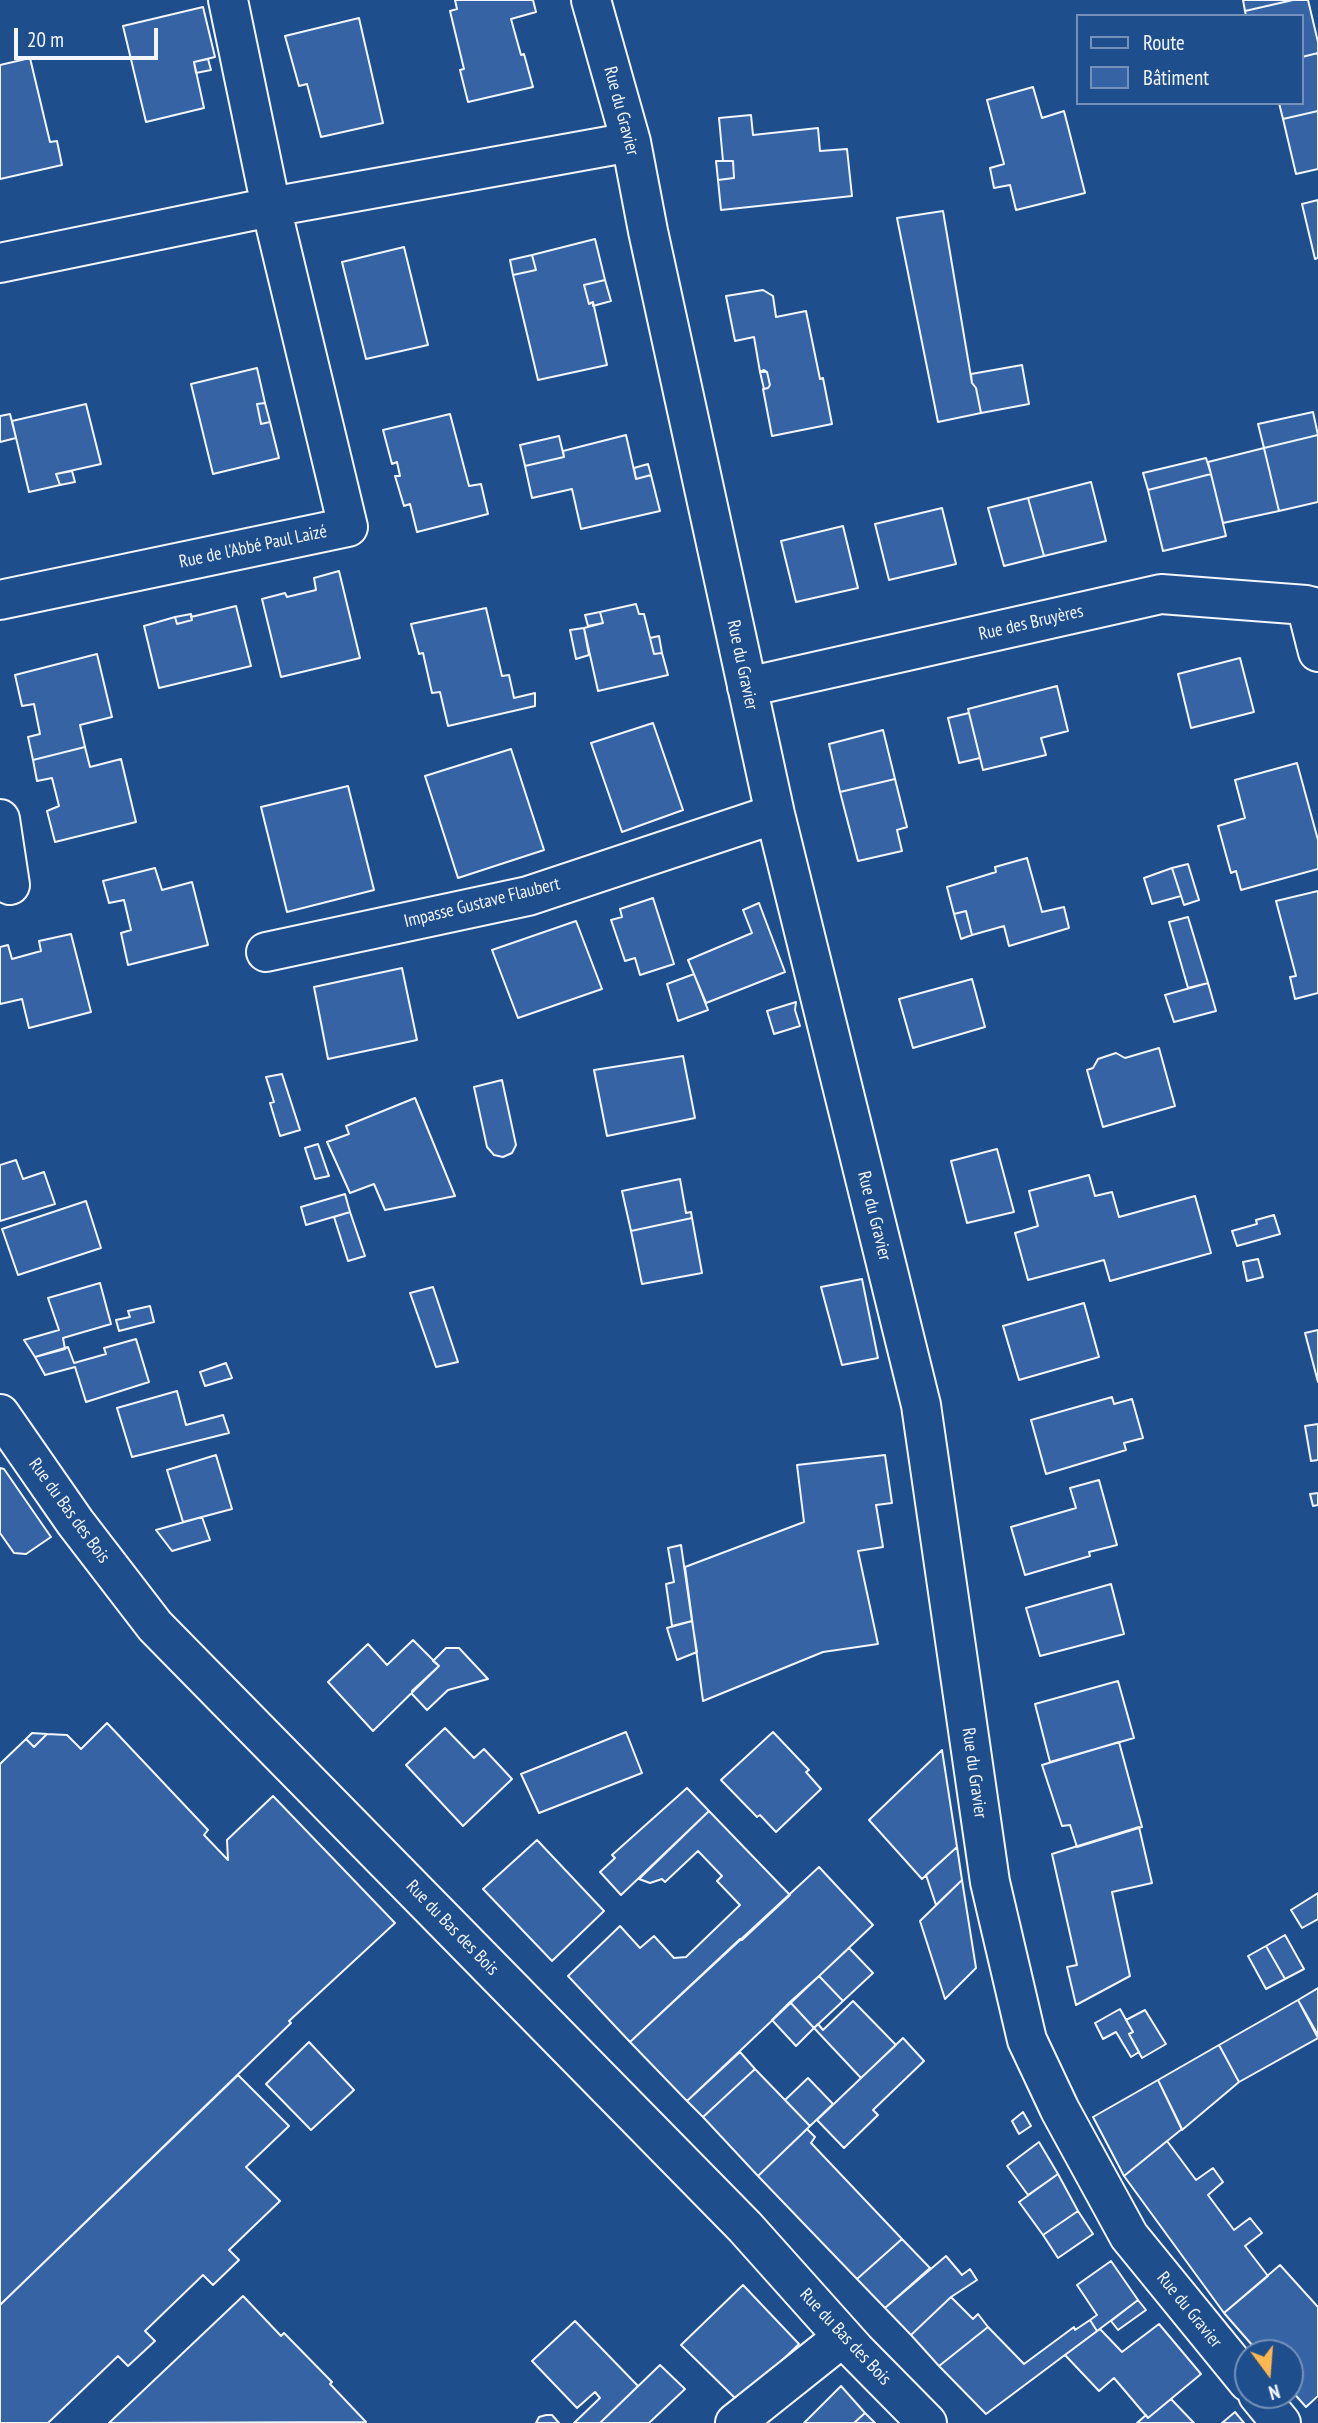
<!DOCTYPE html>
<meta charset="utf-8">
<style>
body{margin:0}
#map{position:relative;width:1318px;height:2423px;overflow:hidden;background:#1f4e8c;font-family:"PT Sans Narrow",sans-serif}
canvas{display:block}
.legend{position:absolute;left:1076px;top:14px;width:228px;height:91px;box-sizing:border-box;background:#1f4e8c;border:2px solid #7391ba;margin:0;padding:9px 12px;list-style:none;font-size:21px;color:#f2f6ff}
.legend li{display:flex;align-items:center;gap:14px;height:35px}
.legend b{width:35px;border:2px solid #7391ba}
.north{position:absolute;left:1234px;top:2339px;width:70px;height:70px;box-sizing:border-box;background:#1f4e8c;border:2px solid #7391ba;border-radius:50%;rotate:164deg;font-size:19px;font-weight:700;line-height:28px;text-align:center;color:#f2f6ff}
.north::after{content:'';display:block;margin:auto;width:24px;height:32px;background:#ffb74d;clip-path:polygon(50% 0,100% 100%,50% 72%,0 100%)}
.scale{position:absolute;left:14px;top:28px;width:144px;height:32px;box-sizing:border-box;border:4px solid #f2f6ff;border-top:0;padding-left:9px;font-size:21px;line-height:24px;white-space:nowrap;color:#f2f6ff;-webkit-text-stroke:5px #1f4e8c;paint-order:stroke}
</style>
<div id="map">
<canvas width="1318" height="2423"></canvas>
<ul class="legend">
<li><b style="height:9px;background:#1f4e8c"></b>Route</li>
<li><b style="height:19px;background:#3563a3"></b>Bâtiment</li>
</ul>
<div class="north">N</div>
<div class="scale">20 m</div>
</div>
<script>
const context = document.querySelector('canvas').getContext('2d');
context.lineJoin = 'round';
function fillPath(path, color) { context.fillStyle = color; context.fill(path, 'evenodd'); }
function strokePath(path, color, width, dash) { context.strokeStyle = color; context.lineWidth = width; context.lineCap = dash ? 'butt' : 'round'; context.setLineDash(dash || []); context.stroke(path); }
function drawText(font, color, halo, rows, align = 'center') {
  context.font = font + ' "PT Sans Narrow",sans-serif'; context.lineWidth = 5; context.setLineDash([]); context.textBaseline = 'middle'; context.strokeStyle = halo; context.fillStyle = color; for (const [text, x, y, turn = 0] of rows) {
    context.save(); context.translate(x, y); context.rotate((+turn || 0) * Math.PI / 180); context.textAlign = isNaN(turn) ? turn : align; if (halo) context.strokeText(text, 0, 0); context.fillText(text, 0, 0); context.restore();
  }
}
const building = new Path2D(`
 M455,0H533L536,12L511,19L521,55L524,54L533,87L468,102L460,70L464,69L450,11L457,9Z
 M1243,0H1293L1245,11Z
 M1293,0H1308L1318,42V53L1302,57V16H1246L1245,11Z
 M203,7L215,57L194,62L204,108L146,122L123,26Z
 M359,18L383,123L321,137L307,84L299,86L285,36Z
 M1318,53V111L1283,119L1279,103H1302V57Z
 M30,58L50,142L57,141L62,165L0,179V65Z
 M208,59L211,70L196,73L194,62Z
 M1033,87L1042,118L1064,111L1085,193L1016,210L1010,185L994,188L990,168L1004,164L987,100Z
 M1318,111V169L1296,174L1283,119Z
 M751,115L753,135L818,128L820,151L847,149L852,196L721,210L718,180L734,178L733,161H723L719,118Z
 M716,161H733L734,178L718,180Z
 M1318,200V258L1315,259L1302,204Z
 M943,211L972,383L976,388L981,413L938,422L897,218Z
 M595,239L605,280L584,285L589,304L593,302L607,365L538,380L513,275L536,270L532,255Z
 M404,247L428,345L366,359L342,262Z
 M532,255L536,270L513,275L510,260Z
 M605,280L611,301L593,306V302L589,304L584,285Z
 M763,290L773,296L776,317L806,311L820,379L823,378L832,424L772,436L763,389L768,388L770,385L767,372H760L754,337L735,341L726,296Z
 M1022,365L1029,404L981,413L976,388L972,383L971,374Z
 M257,368L265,403L257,404L261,424L270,422L279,458L213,474L191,384Z
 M764,370L767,372L770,385L768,388L764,389L760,372Z
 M265,403L270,422L261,424L257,404Z
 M86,404L101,464L56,474L60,485L29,492L12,421Z
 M1313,412L1318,435L1264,448L1258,424Z
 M10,414L16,438L0,442V416Z
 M450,414L469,486L481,484L488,514L417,532L410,504L404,506L395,476H400L397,462L392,464L383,430Z
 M626,435L636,479L651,475L660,511L581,529L572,489L532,498L525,466L564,457L563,451Z
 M1318,435V502L1279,511L1264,448Z
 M559,436L564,457L525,466L520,445Z
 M1264,448L1279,511L1223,523L1208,462Z
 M1206,458L1211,474L1148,490L1143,473Z
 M648,464L651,475L636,479L634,468Z
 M72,471L75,482L60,485L56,474Z
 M1211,474L1226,536L1163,551L1148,490Z
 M1091,482L1106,541L1044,556L1028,498Z
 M1028,498L1044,556L1004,566L988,508Z
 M942,508L956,564L889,580L875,524Z
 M843,526L858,588L796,602L781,541Z
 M339,571L360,658L281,677L262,599L285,593L287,597L316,590L314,578Z
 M636,604L639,614H644L654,654L662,653L668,675L598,691L584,628L603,623L600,612Z
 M236,606L251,666L159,688L144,626L175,617L177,624L192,620L191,617Z
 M486,608L502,676L509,675L514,698L535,693V706L448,726L440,692L432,693L423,653L419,654L411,624Z
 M600,612L603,623L588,626L585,615Z
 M191,614L192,620L177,624L175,617Z
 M584,628L589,655L576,659L570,630Z
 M659,636L662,653L654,654L650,638Z
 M97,654L112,717L80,725L85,747L33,760L28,737L40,734L34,704L22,706L15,675Z
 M1240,658L1254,712L1191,728L1178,674Z
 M1057,686L1068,731L1041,738L1046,755L983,770L968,709Z
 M969,713L980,758L959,763L948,718Z
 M653,723L683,810L622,832L591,743Z
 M883,730L895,779L840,792L829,744Z
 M85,747L90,767L121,759L136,822L55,842L47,811L59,806L52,778L37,781L33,760Z
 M511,749L544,850L458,878L425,776Z
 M1297,763L1318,840V869L1241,890L1236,871L1231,873L1218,826L1245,818L1235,780Z
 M895,779L907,827L897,830L902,851L858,861L840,792Z
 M348,786L374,890L287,912L261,807Z
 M1027,858L1042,912L1064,907L1069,928L1009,946L1004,926L972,935L966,911L954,914L947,887L996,872L995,867Z
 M1188,864L1199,900L1184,905L1172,868Z
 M155,868L162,890L192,882L208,945L128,965L121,933L131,930L124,900L109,903L103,881Z
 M1172,868L1181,896L1152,904L1144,878Z
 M1318,891V993L1295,999L1290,977L1296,976L1276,901Z
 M653,898L674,964L640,975L635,958L625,961L611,920L622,917L620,909Z
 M759,903L785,972L706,1003L688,960L752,933L743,910Z
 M966,911L972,935L961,939L954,914Z
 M1188,917L1208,983L1188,988L1169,922Z
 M576,921L602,989L518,1018L492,950Z
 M71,934L91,1012L29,1028L22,999L0,1004V947L8,945L12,959L41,951L39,941Z
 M402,968L417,1040L328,1059L314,987Z
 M694,974L708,1010L678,1021L667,984Z
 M972,979L985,1027L913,1048L899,999Z
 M1208,983L1216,1011L1174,1022L1165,995Z
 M796,1002L795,1010L800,1026L774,1034L767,1011Z
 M1159,1048L1175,1106L1103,1127L1087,1070L1093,1068L1098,1059L1116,1053L1125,1058Z
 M683,1056L695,1118L607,1136L594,1070Z
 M282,1074L300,1130L280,1136L270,1103L274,1102L266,1077Z
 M502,1080L516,1145L512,1153L503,1157L494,1155L487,1147L474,1087Z
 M415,1098L455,1196L385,1210L374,1184L350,1193L327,1142L349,1134L346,1126Z
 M318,1144L329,1176L315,1179L305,1148Z
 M997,1149L1014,1212L967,1223L951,1161Z
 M16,1160L23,1179L44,1172L55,1204L0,1221V1165Z
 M1089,1175L1095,1196L1112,1192L1119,1217L1195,1196L1211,1253L1110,1281L1104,1260L1028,1280L1015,1233L1038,1226L1029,1191Z
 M680,1179L686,1213L691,1212L692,1218L631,1231L622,1191Z
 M345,1194L350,1212L306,1225L301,1207Z
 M86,1201L101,1248L18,1275L2,1229Z
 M350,1212L365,1256L348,1261L334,1217Z
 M1274,1215L1280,1234L1237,1246L1232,1231L1257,1224L1256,1220Z
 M692,1218L702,1273L642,1284L631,1231Z
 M1258,1259L1263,1277L1247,1281L1243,1262Z
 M862,1279L878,1358L842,1365L821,1287Z
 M100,1283L111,1324L63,1338L65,1349L35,1357L24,1340L59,1330L48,1298Z
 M433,1287L458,1362L436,1367L410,1293Z
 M1084,1303L1099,1357L1019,1380L1003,1326Z
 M150,1306L154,1322L119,1331L116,1320L130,1317L128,1311Z
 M1318,1330V1382L1305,1333Z
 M136,1339L149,1382L86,1402L75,1367L45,1375L35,1357L68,1347L74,1363L106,1354L104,1348Z
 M226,1363L232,1378L205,1386L200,1372Z
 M177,1391L186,1425L223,1415L229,1433L132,1457L117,1408Z
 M1112,1397L1114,1404L1132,1399L1143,1438L1124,1443L1126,1450L1046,1474L1031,1420Z
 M1318,1424V1460L1311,1461L1305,1426Z
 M216,1455L232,1509L183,1522L167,1470Z
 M885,1455L892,1503L876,1505L883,1547L858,1551L878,1644L823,1652L703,1701L685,1567L804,1522L797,1465Z
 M0,1468L4,1469L51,1537L26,1554L14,1553L0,1533Z
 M1099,1480L1117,1545L1089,1552L1090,1556L1025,1575L1011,1527L1076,1508L1070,1488Z
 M1318,1493V1505L1313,1506L1310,1494Z
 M202,1517L210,1540L172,1551L156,1530Z
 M681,1545L692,1621L672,1626L666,1584L674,1582L668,1548Z
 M1111,1584L1124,1634L1040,1656L1026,1608Z
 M692,1621L697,1652L677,1660L667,1628Z
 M413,1640L439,1666L373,1731L328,1682L368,1644L387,1665Z
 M446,1648H459L488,1679L448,1690L427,1710L412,1694V1691L439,1666L433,1661Z
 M1118,1681L1134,1738L1050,1762L1035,1704Z
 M107,1723L208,1830L204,1835L228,1860L227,1840L273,1796L395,1923L289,2021L291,2023L0,2305V1764L26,1739L34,1747L47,1734L67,1735L81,1749Z
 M445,1728L474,1758L484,1749L512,1779L463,1826L406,1765Z
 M626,1732L642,1773L539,1813L521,1774Z
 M773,1732L809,1770L806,1772L821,1789L776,1832L760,1815L757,1817L721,1780Z
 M32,1733L47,1734L34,1747L26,1739Z
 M1119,1742L1142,1827L1077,1847L1070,1825L1062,1826L1042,1765Z
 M942,1750L957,1847L922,1879L869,1820Z
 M687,1788L709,1811L621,1895L600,1872L615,1858L612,1855Z
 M709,1811L790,1895L742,1940L740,1939L630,2042L568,1976L620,1926L640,1948L654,1936L674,1958L686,1957L740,1905L717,1881L722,1876L698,1851L665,1882L662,1879L650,1883L639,1879Z
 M1139,1827L1152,1883L1112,1892L1130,1976L1076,2005L1067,1967L1077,1965L1052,1854Z
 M537,1840L604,1911L552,1961L483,1889Z
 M957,1847L962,1880L936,1905L926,1875Z
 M819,1867L873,1925L687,2101L630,2042Z
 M962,1880L976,1968L945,1999L920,1921Z
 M1318,1893V1919L1302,1928L1291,1910Z
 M1285,1935L1304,1969L1285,1979L1266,1946Z
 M1266,1946L1285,1979L1266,1989L1248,1956Z
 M849,1948L873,1973L843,2001L819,1976Z
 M819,1976L843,2001L814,2028L790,2002Z
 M1318,1988V2035L1298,2000Z
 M1298,2000L1318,2038L1239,2082L1219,2045Z
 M853,2001L896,2045L861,2078L814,2028L818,2024L823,2030Z
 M790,2002L814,2028L796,2046L772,2020Z
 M1120,2009L1133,2032L1129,2034L1139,2052L1131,2057L1116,2032L1103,2039L1095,2023Z
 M1145,2010L1166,2044L1142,2058L1129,2034L1133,2032L1126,2020Z
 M903,2038L924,2061L873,2110L878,2115L844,2148L817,2120Z
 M309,2042L354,2090L311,2130L266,2084Z
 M1219,2045L1239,2082L1182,2130L1158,2080Z
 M740,2052L755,2069L703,2117L687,2101Z
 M755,2069L810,2126L758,2176L703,2117Z
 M238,2075L289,2126L246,2167L280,2201L229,2250L239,2260L213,2285L203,2275L145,2331L155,2341L128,2366L118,2356L48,2423H0V2305Z
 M808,2078L833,2104L810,2126L785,2100Z
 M1158,2080L1182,2129L1124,2176L1093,2117Z
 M1023,2112L1031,2126L1019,2134L1012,2121Z
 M807,2129L815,2137L811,2143L902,2239L857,2279L758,2176Z
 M1167,2141L1196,2180L1213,2168L1223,2182L1208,2195L1234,2230L1250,2218L1262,2233L1245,2246L1268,2276L1224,2313L1124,2176Z
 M1039,2142L1058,2174L1028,2195L1007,2166Z
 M1058,2174L1078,2211L1043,2235L1019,2202Z
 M1078,2211L1093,2234L1058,2258L1043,2235Z
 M902,2239L930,2268L885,2308L857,2279Z
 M946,2256L962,2275L970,2269L977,2280L951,2297L911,2335L885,2308Z
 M1111,2261L1138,2300L1097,2331L1090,2320L1097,2315L1077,2285Z
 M1280,2265L1318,2307V2396L1306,2407L1290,2389V2353H1259L1224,2313Z
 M743,2285L799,2344L739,2402L681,2345Z
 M243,2296L281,2336L284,2333L332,2382L330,2384L366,2422L109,2423Z
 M951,2297L973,2319L978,2314L988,2327L939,2366L911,2335Z
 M1138,2300L1146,2310L1118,2330L1111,2321Z
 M1090,2320L1097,2331L986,2414L939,2366L988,2327L1024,2364L1074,2327L1075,2330Z
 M575,2321L638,2386L600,2423H574L600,2398L595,2392L577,2408L532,2361Z
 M1159,2324L1201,2374L1148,2418L1114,2378L1099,2391L1065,2355L1100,2329L1122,2352Z
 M660,2365L685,2389L649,2423H600Z
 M841,2386L865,2413L854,2423H804Z
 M1171,2399L1194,2423H1137L1146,2415L1148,2418Z
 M1235,2412L1244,2423H1222Z
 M865,2413L875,2423H854Z
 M546,2415H552L559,2423H536L539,2417Z`);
fillPath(building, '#3563a3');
strokePath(building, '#f2f6ff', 2);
const minor = new Path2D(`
 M591,0L631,142L648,231L775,814L921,1405L990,1882L1027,2040L1060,2110L1129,2236L1248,2382
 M0,263L271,207L228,0
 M0,600L348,527L271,207L631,142
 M1306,605L1318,652
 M747,687L1161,594L1306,605L1318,608
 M0,819L10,885
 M266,952L528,896L775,814
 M1258,2395L1281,2423
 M735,2423L843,2337`);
const tertiary = new Path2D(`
 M0,1414L75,1522L155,1626L745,2227L855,2350L927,2423`);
strokePath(minor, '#f2f6ff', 42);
strokePath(tertiary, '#f2f6ff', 42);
strokePath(minor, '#1f4e8c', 38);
strokePath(tertiary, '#1f4e8c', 38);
drawText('18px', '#f2f6ff', '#1f4e8c', [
 ["Rue du Gravier",621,111,75],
 ["Rue de l'Abbé Paul Laizé",253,547,-12],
 ["Rue des Bruyères",1031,623,-13],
 ["Rue du Gravier",742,665,78],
 ["Impasse Gustave Flaubert",482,903,-14],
 ["Rue du Gravier",874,1216,76],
 ["Rue du Bas des Bois",69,1511,54],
 ["Rue du Gravier",974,1773,82],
 ["Rue du Bas des Bois",452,1928,46],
 ["Rue du Gravier",1189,2310,51],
 ["Rue du Bas des Bois",845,2337,47]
]);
</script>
